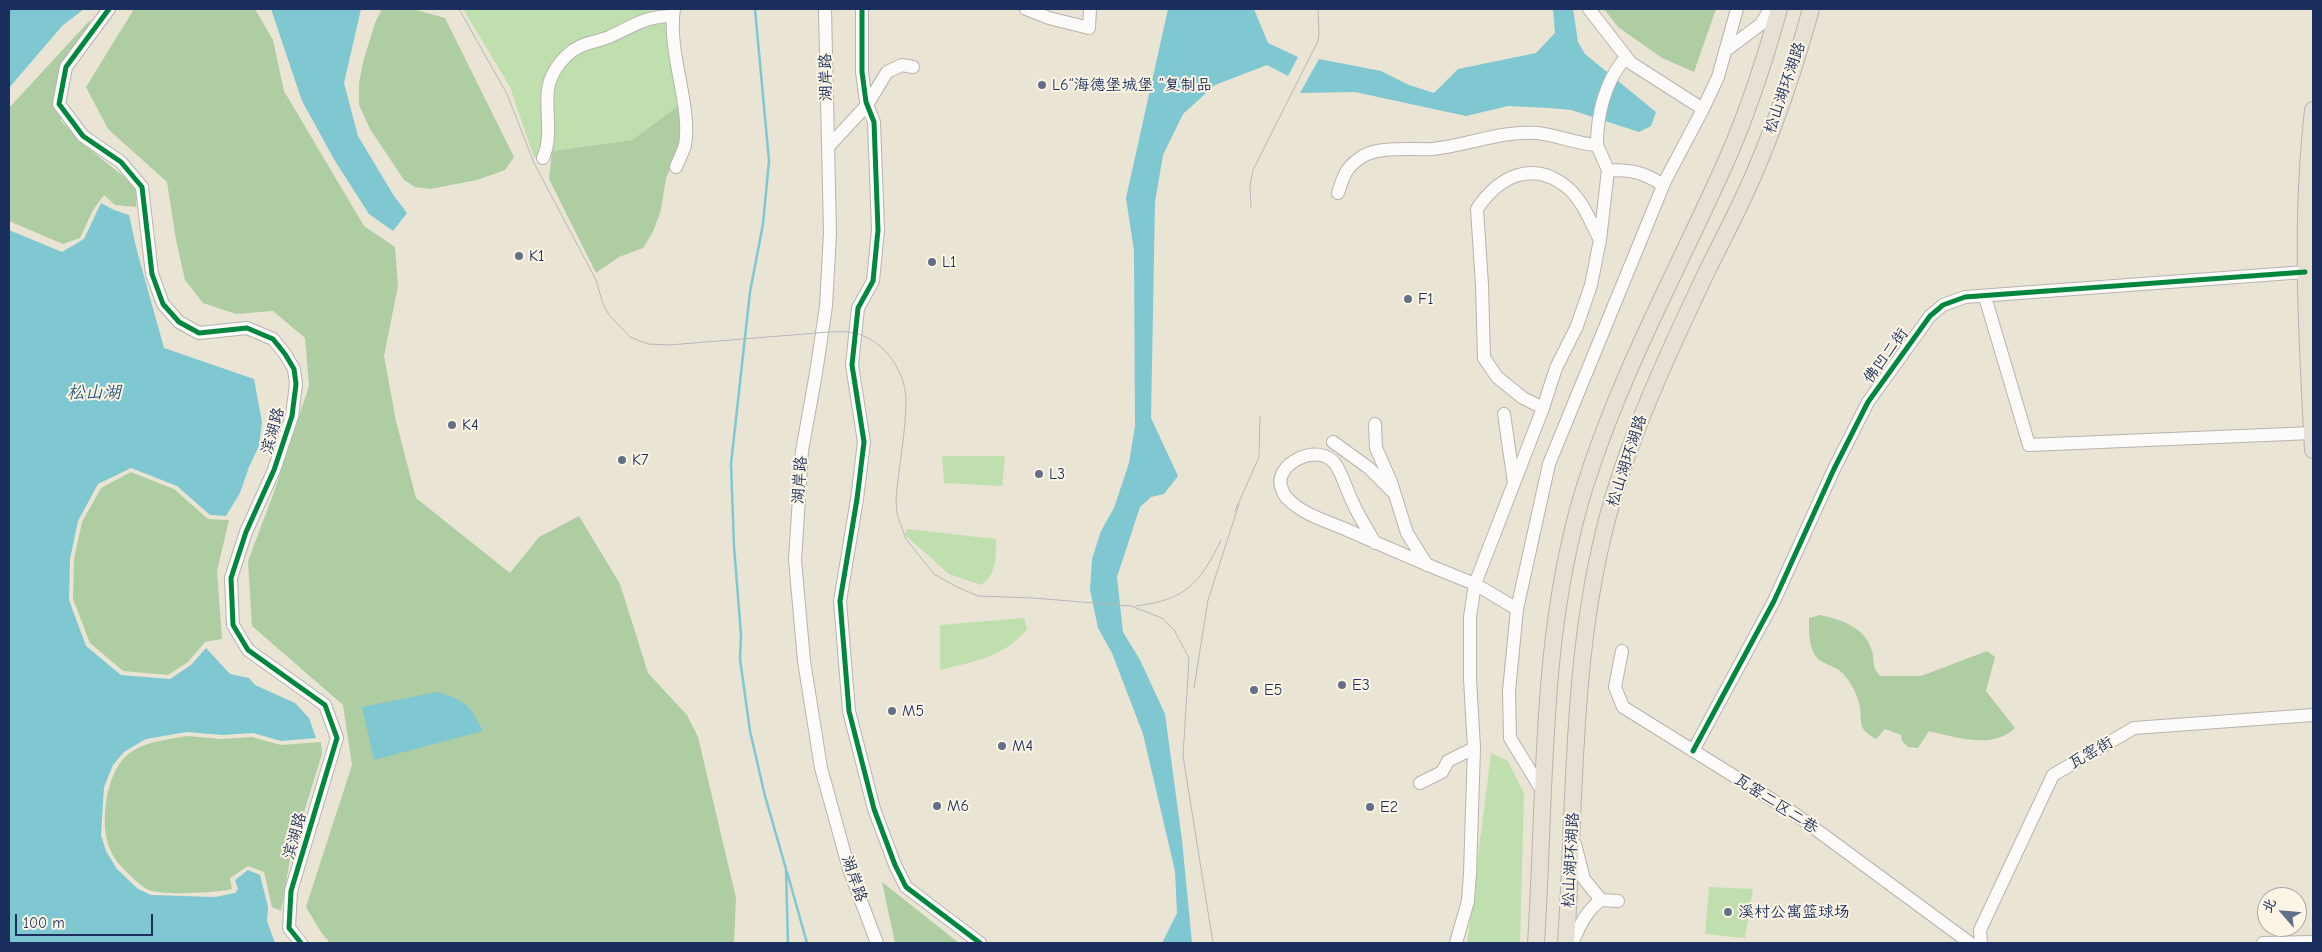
<!DOCTYPE html>
<meta charset="utf-8">
<style>
body{margin:0}
#map{position:relative;width:2322px;height:952px;overflow:hidden;background:#eae4d5;font-family:"Comic Neue","LXGW WenKai TC",sans-serif}
canvas{display:block}
.frame{position:absolute;inset:0;border:10px solid #1b2f5e;pointer-events:none}
.north{position:absolute;left:2257px;top:887px;width:50px;height:50px;box-sizing:border-box;background:#fcf5e5;border:1px solid #a2a6af;border-radius:50%;rotate:297deg;font-size:14px;font-weight:700;line-height:20px;text-align:center;color:#1b2f5e}
.north::after{content:'';display:block;margin:auto;width:18px;height:22px;background:#636e88;clip-path:polygon(50% 0,100% 100%,50% 72%,0 100%)}
.scale{position:absolute;left:15px;top:914px;width:138px;height:22px;box-sizing:border-box;border:2px solid #1b2f5e;border-top:0;padding-left:6px;font-size:15px;line-height:18px;white-space:nowrap;color:#1b2f5e;-webkit-text-stroke:4px #fcf5e5;paint-order:stroke}
</style>
<div id="map">
<canvas width="2322" height="952"></canvas>
<div class="frame"></div>
<div class="north">北</div>
<div class="scale">100 m</div>
</div>
<script>
const context = document.querySelector('canvas').getContext('2d');
context.lineJoin = 'round';
function fillPath(path, color) { context.fillStyle = color; context.fill(path, 'evenodd'); }
function strokePath(path, color, width, dash) { context.strokeStyle = color; context.lineWidth = width; context.lineCap = dash ? 'butt' : 'round'; context.setLineDash(dash || []); context.stroke(path); }
function drawText(font, color, halo, rows, align = 'center') {
  context.font = font + ' "Comic Neue","LXGW WenKai TC",sans-serif'; context.lineWidth = 4; context.setLineDash([]); context.textBaseline = 'middle'; context.strokeStyle = halo; context.fillStyle = color; for (const [text, x, y, turn = 0] of rows) {
    context.save(); context.translate(x, y); context.rotate((+turn || 0) * Math.PI / 180); context.textAlign = isNaN(turn) ? turn : align; if (halo) context.strokeText(text, 0, 0); context.fillText(text, 0, 0); context.restore();
  }
}
fillPath(new Path2D(`
 M463,9H668L665,12L655,9L556,62L542,153L534,158L510,87Z
 M662,19L669,26L678,106L632,140L552,151L554,134L551,113L554,77L582,48Z
 M942,456H1005L1002,486L944,483Z
 M907,529L996,539C996,558 997,574 981,585L949,574L905,535Z
 M1024,618L1027,629C1003,658 975,661 940,670V625Z
 M1491,753L1508,761L1524,793L1520,943H1467Z
 M1709,887L1753,889L1745,938L1705,934Z`), '#c0dfae');
fillPath(new Path2D(`
 M134,9H255L273,40L284,91L364,226L395,247L398,286L384,356L396,421L416,498L510,573L539,537L579,516L620,584L648,673L687,715L698,737L736,898L734,943H330L321,932L306,907L352,765L343,705L252,626L248,561L273,495L309,386L305,338L273,311L236,314L203,303L185,280L176,240L167,182L108,129L86,87Z
 M382,9H413L445,18L514,157L505,170L477,180L430,189L415,187L404,180L370,129L359,105V83L363,62L375,23Z
 M1604,9H1716L1694,72L1662,58L1618,27Z
 M91,19L61,93V121L92,151L137,187L136,207L115,205L104,195L93,210L80,238L63,244L9,221V108Z
 M678,106L681,130L680,146L666,178L661,210L653,232L643,248L619,257L596,273L549,179L552,151L632,140Z
 M131,472L174,489L208,519L229,520L217,571L222,639L205,642L188,662L168,675L123,671L90,643L73,599L74,559L82,522L101,488Z
 M1820,615C1843,620 1868,628 1873,655C1874,665 1873,668 1880,676H1921L1987,651L1995,657L1986,691L2015,728C1993,750 1955,737 1929,731L1918,748L1908,747L1902,741L1901,735L1885,729L1876,739C1853,727 1865,718 1858,700C1855,690 1848,677 1839,670C1833,666 1824,664 1818,659C1808,648 1809,632 1809,618Z
 M187,736L222,739L252,737L281,745L321,742L322,754L291,854L281,911L272,907L264,872L248,866L230,878L232,889C214,893 170,895 152,891C144,889 137,882 131,876C122,868 114,860 110,849C99,825 106,774 126,756C143,741 166,740 187,736Z
 M882,882L959,943H895Z`), '#afcda3');
fillPath(new Path2D(`
 M9,9H84L62,26L9,88Z
 M271,9H361L344,83L358,136L394,196L407,213L393,231L369,214L335,161L302,101Z
 M1168,9H1254L1268,43L1298,57L1288,76L1267,65L1215,85L1183,114L1163,155L1155,202L1151,418L1178,476L1164,494L1151,497L1140,507L1117,577L1123,632L1140,660L1165,714L1182,840L1192,943H1162L1177,913L1175,871L1143,734L1112,653L1098,628L1090,590L1092,559L1101,531L1114,508L1129,463L1135,426L1134,251L1126,198Z
 M1553,9H1573L1578,42L1585,54L1656,112L1651,126L1639,132L1571,110L1550,108L1508,106L1466,116L1355,92L1300,93L1319,59L1381,71L1409,85L1434,93L1458,69L1536,53L1555,33Z
 M101,203L114,210L129,215L137,251L164,348L254,379L262,422L259,446L249,467L240,493L226,516L210,515L177,486L131,468L98,484L78,521L70,559L69,600L86,646L121,675L170,679L191,665L206,648L230,674L249,678L255,685L295,703L309,718L316,738L281,741L253,733L222,735L187,732L146,739L124,752L113,765L104,787L101,835L106,851L117,869L138,889L151,895L215,897L235,893L238,889L235,880L248,870L260,875L268,907L267,921L275,943H9V230L62,252L84,239Z
 M437,692C465,700 470,705 483,731L374,760L362,707Z`), '#7fc7d1');
strokePath(new Path2D(`
 M755,9L769,161L763,224L750,292L731,464L734,546L741,635L740,659L750,731L765,796L786,869L788,943
 M787,872L807,943`), '#7fc7d1', 2.5);
const minor = new Path2D(`
 M109,9L66,67L59,104L83,136L121,162L142,187L152,274L163,304L179,322L199,333L247,328L273,339L285,354L294,369L296,384L292,416L274,470L246,532L231,578L233,625L248,650L325,705L337,738L291,891L289,928L301,943
 M674,9C667,52 692,105 685,145C683,152 679,160 676,167
 M825,9L830,233L826,306L816,373L802,451L795,560L804,661L821,768L849,869L877,943
 M862,9V72L866,102L874,122L878,230L873,281L858,308L852,365L864,442L857,499L840,601L849,711L874,809L895,865L906,887L980,943
 M1026,9L1049,18L1089,28L1090,9
 M1589,9L1631,63L1703,109
 M1725,51L1761,24L1770,9
 M1597,145C1597,114 1605,81 1626,57
 M828,147L867,105L887,72L902,65L913,67
 M543,158C553,135 545,113 548,89C551,70 567,50 586,44C595,41 603,40 611,36C635,25 646,16 673,16
 M1608,170C1632,170 1643,172 1663,185
 M1338,193C1344,174 1346,167 1363,156C1380,146 1412,150 1431,149C1466,146 1502,130 1537,133C1557,135 1577,144 1597,145L1608,170L1600,240L1591,285L1577,326L1556,368L1543,408L1475,584L1517,609
 M1985,297L2029,445L2312,433
 M1543,408L1523,398L1497,377L1484,358L1482,285L1477,209C1499,176 1533,159 1568,188C1583,201 1591,223 1600,240
 M1504,414L1514,483
 M1375,424L1376,448L1391,482L1407,533L1427,565
 M1333,442L1369,468L1392,491
 M1375,543C1368,530 1359,517 1353,503C1347,491 1343,476 1336,465C1319,440 1271,465 1282,489C1283,492 1285,497 1288,499C1302,514 1326,521 1345,529C1388,548 1431,567 1475,584L1470,617V679L1474,748L1470,873L1468,901L1456,943
 M1622,651L1615,687L1623,707L1795,814L1970,943
 M1693,751L1774,601L1834,469L1868,402L1930,316L1943,305L1965,297L2305,272
 M1420,783L1442,772L1448,761L1474,748
 M1543,792L1510,738L1509,691L1517,609L1549,464L1665,181L1703,109L1718,77L1737,9
 M1575,844L1584,879L1601,900
 M1572,943C1580,926 1585,912 1601,900L1618,901
 M1981,943L1980,930L2053,775L2134,728L2313,715
 M2263,943L2313,942`);
const major = new Path2D(`
 M2313,110C2300,223 2307,337 2313,450
 M1536,943C1546,790 1539,633 1585,486C1622,369 1679,268 1728,157C1749,109 1765,59 1779,9
 M1566,943C1576,793 1570,640 1614,495C1638,417 1673,343 1708,269C1725,235 1743,201 1757,167C1779,115 1796,63 1811,9`);
strokePath(minor, '#b6b4af', 14);
strokePath(major, '#b6b4af', 18);
strokePath(minor, '#fcfbf9', 12);
strokePath(major, '#e7e1d5', 16);
strokePath(new Path2D(`
 M459,9L507,94L534,163L596,280L603,304L609,315L630,337L648,344L669,345L829,332C835,332 842,331 848,332C880,335 905,368 906,399C906,431 899,465 896,498L897,514L906,539L934,574L955,586L978,596L1033,598L1131,606L1162,618L1174,630L1189,658L1183,756L1213,943
 M1251,207L1250,186L1253,170L1318,41L1319,33L1318,9
 M1235,511L1259,457L1260,416
 M1136,606C1186,600 1200,583 1221,540
 M1194,688L1208,600L1239,504`), '#b6b8bb', 1);
strokePath(new Path2D(`
 M109,9L66,67L59,104L83,136L121,162L142,187L152,274L163,304L179,322L199,333L247,328L273,339L285,354L294,369L296,384L292,416L274,470L246,532L231,578L233,625L248,650L325,705L337,738L291,891L289,928L301,943
 M862,9V72L866,102L874,122L878,230L873,281L858,308L852,365L864,442L857,499L840,601L849,711L874,809L895,865L906,887L980,943
 M1693,751L1774,601L1834,469L1868,402L1930,316L1943,305L1965,297L2305,272`), '#00873e', 5);
for (const [x, y, r, color] of [
 [1042,85,5,"#636e88"],
 [519,256,5,"#636e88"],
 [932,262,5,"#636e88"],
 [1408,299,5,"#636e88"],
 [452,425,5,"#636e88"],
 [622,460,5,"#636e88"],
 [1039,474,5,"#636e88"],
 [1342,685,5,"#636e88"],
 [1254,690,5,"#636e88"],
 [892,711,5,"#636e88"],
 [1002,746,5,"#636e88"],
 [937,806,5,"#636e88"],
 [1370,807,5,"#636e88"],
 [1728,912,5,"#636e88"]
]) { const dot = new Path2D(); dot.arc(x, y, r, 0, 2 * Math.PI); context.fillStyle = color; context.fill(dot); strokePath(dot, '#fcf5e5', 2); }
drawText('16px', '#1b2f5e', '#fcf5e5', [
 ["湖岸路",826,77,-91],
 ["松山湖环湖路",1785,88,-71],
 ["佛凹二街",1886,356,-54],
 ["滨湖路",273,431,-74],
 ["松山湖环湖路",1627,461,-72],
 ["湖岸路",800,480,-86],
 ["瓦窑街",2091,753,-30],
 ["瓦窑二区二巷",1776,804,33],
 ["滨湖路",295,836,-74],
 ["松山湖环湖路",1571,860,-87],
 ["湖岸路",854,879,71]
]);
drawText('16px', '#1b2f5e', '#fcf5e5', [
 ["L6“海德堡城堡 ”复制品",1052,85],
 ["K1",529,256],
 ["L1",942,262],
 ["F1",1418,299],
 ["K4",462,425],
 ["K7",632,460],
 ["L3",1049,474],
 ["E3",1352,685],
 ["E5",1264,690],
 ["M5",902,711],
 ["M4",1012,746],
 ["M6",947,806],
 ["E2",1380,807],
 ["溪村公寓篮球场",1738,912]
], 'left');
drawText('italic 18px', '#2b5980', '#fcf5e5', [
 ["松山湖",94,393]
]);
</script>
